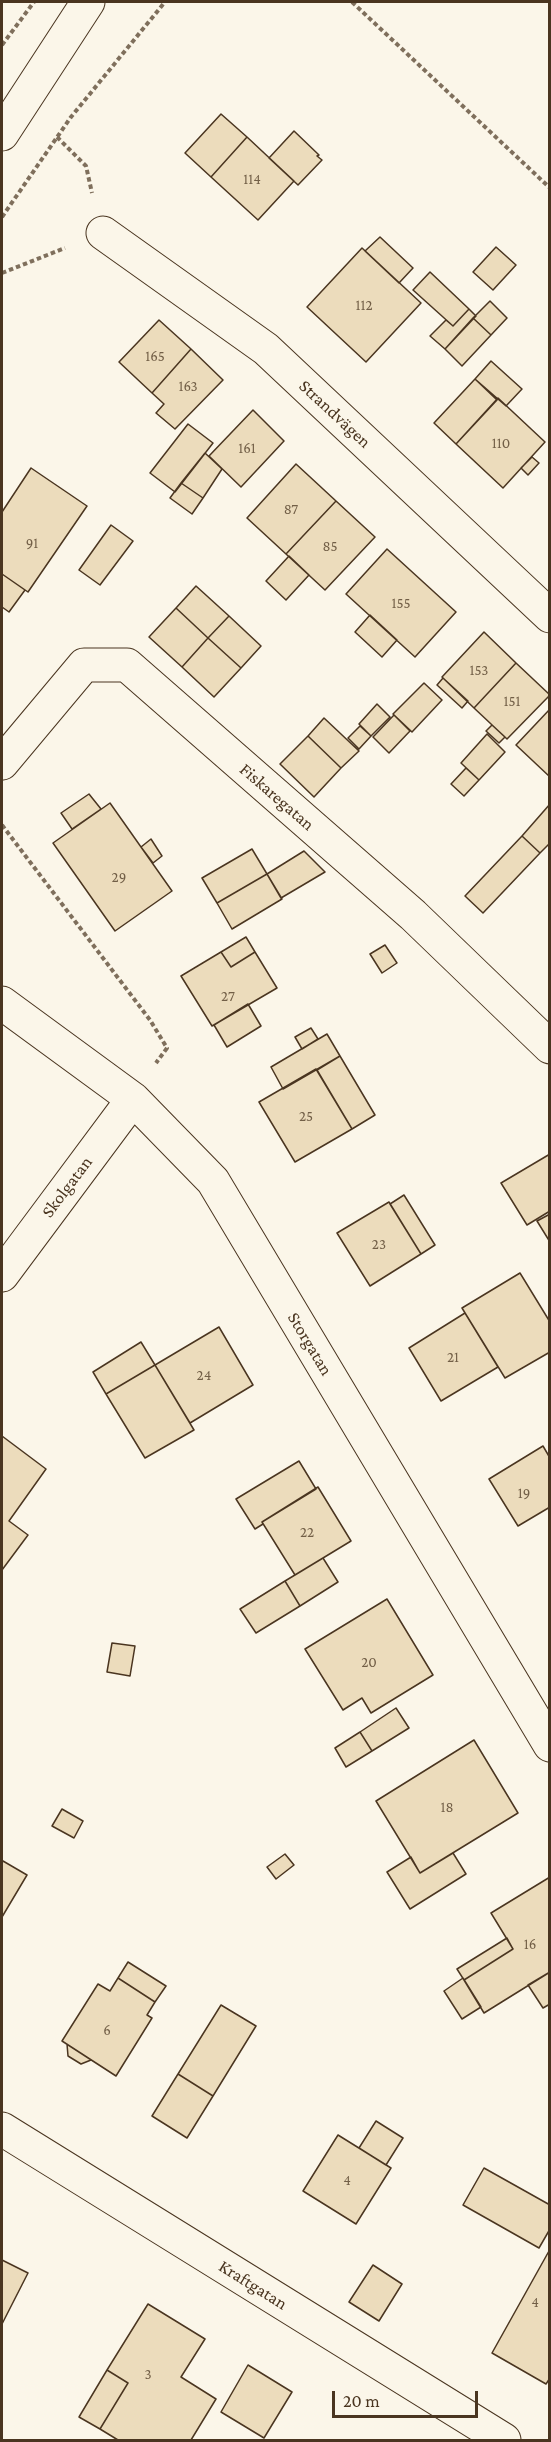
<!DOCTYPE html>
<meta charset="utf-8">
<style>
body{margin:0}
#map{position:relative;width:551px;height:2442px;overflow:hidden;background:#fbf6e9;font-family:"Crimson Pro",serif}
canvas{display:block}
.frame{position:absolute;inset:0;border:3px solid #4a3520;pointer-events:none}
.scale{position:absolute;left:332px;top:2391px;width:146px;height:27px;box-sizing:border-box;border:3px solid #4a3520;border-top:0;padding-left:8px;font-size:18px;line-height:21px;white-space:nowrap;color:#4a3520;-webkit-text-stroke:4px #fbf6e9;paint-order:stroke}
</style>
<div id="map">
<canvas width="551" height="2442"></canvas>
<div class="frame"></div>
<div class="scale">20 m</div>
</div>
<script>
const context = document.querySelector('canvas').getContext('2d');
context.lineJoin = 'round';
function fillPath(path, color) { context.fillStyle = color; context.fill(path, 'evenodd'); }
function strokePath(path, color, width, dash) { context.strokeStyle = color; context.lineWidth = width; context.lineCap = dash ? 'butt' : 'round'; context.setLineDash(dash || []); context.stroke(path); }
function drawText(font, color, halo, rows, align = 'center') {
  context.font = font + ' "Crimson Pro",serif'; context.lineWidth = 4.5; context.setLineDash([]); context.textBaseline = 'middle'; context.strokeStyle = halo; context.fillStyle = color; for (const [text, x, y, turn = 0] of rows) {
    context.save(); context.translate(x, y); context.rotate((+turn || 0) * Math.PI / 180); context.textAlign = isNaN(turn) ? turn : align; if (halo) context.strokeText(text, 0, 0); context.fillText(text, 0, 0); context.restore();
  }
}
const building = new Path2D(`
 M221,114L247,137L211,177L185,153Z
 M294,131L319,155L317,156L322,160L298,185L269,158Z
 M247,137L294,181L258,220L211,177Z
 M380,237L413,268L399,283L365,251Z
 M496,247L516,265L493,290L473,272Z
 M362,248L421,303L366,362L307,307Z
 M430,272L469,309L453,326L413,290Z
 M490,301L507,318L491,335L473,318Z
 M469,309L476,316L445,349L430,336L446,320L453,326Z
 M473,318L491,335L462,366L445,349Z
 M159,320L191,349L152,393L119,362Z
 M191,349L223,380L175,429L156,413L164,404L152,393Z
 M491,361L522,389L506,406L475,379Z
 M475,379L497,400L456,444L434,423Z
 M498,398L545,442L503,488L456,444Z
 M253,410L284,441L241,487L209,456Z
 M188,424L213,443L175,492L150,473Z
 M205,453L222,469L203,498L181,483Z
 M532,457L539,463L528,475L521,468Z
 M296,464L336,501L286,554L247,518Z
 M31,468L87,506L28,592L2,574V512Z
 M181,483L203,498L192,514L170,498Z
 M336,501L375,537L325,590L286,554Z
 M111,525L133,541L100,585L79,570Z
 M387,549L456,612L415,657L346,594Z
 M289,556L309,575L286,600L266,581Z
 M2,574L25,590L9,612L2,607Z
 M196,586L229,616L208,638L176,608Z
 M176,608L208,638L182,667L149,637Z
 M370,615L397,640L382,657L355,632Z
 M229,616L261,646L241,668L208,638Z
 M484,632L516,663L474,708L442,677Z
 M208,638L241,668L214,697L182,667Z
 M516,663L550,695L507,739L474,708Z
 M443,678L468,701L462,708L437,685Z
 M424,683L442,700L412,732L393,714Z
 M377,704L390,717L371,736L359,724Z
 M550,709V777L516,745Z
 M394,715L410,731L389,753L373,737Z
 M324,718L359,751L341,768L308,736Z
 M492,725L505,737L499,743L486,731Z
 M360,726L371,736L359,749L348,738Z
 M487,734L505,752L479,780L461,763Z
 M308,736L341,768L314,797L280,764Z
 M466,768L479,780L464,796L451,784Z
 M89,794L101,809L72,829L61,813Z
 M110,803L172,891L115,931L53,843Z
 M550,804V843L540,853L522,836Z
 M522,836L540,853L483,913L465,896Z
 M151,839L162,856L153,863L141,847Z
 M252,849L267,874L217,903L202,878Z
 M304,851L325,872L281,898L267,874Z
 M267,874L282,899L232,929L217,903Z
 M246,937L255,952L231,967L221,952Z
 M385,945L397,963L382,973L370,954Z
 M221,952L231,967L255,952L277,988L212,1026L181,976Z
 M248,1004L261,1026L227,1047L214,1025Z
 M311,1028L318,1039L302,1049L295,1037Z
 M327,1034L340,1056L283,1089L271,1067Z
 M340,1056L375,1115L352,1129L317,1070Z
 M316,1069L352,1129L295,1162L259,1102Z
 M550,1154V1211L527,1225L501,1183Z
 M404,1195L435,1245L421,1254L390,1204Z
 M389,1202L421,1254L370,1286L337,1233Z
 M550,1214V1242L537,1221Z
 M520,1273L550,1322V1352L505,1378L462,1308Z
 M465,1313L498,1367L441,1401L409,1348Z
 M219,1327L253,1385L190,1423L155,1365Z
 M141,1342L155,1365L106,1394L93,1372Z
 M155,1365L194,1430L145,1458L106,1394Z
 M2,1436L46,1469L9,1521L28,1535L2,1570Z
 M543,1446L550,1458V1507L518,1526L489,1479Z
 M299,1461L316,1489L262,1522L263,1524L255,1529L236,1499Z
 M318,1487L351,1541L295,1575L262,1522Z
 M323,1558L338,1582L300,1606L285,1581Z
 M285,1581L300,1606L256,1633L240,1609Z
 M387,1599L433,1675L371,1713L362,1698L343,1710L305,1649Z
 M112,1643L135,1646L130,1676L107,1672Z
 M396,1708L409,1728L372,1751L360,1732Z
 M360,1732L372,1751L346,1767L335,1748Z
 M474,1740L518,1813L420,1873L376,1801Z
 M62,1809L83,1821L74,1838L52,1826Z
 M453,1853L466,1874L410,1909L387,1872L411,1857L420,1873Z
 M285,1854L294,1865L276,1879L267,1867Z
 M3,1861L27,1875L2,1917V1863Z
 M550,1877V1972L484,2013L464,1980L513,1949L491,1913Z
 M507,1938L513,1949L464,1980L457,1969Z
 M128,1962L166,1986L155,2002L118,1978Z
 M550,1972V2004L543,2008L528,1985Z
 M118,1978L155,2002L147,2015L152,2018L116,2076L62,2041L98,1984L110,1991Z
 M463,1978L481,2007L462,2019L444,1991Z
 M221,2005L256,2026L213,2096L178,2074Z
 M67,2044L91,2060L81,2064L68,2056Z
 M178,2074L213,2096L187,2138L152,2116Z
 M376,2121L403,2138L386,2165L359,2148Z
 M338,2135L391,2168L356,2224L303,2191Z
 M484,2168L550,2205V2229L539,2248L463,2205Z
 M549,2251L550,2378L546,2384L492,2353Z
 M2,2260L28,2273L2,2324Z
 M373,2265L402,2284L379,2321L349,2302Z
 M148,2304L205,2339L181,2377L216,2399L191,2440H118L100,2429L128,2383L107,2370Z
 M248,2365L292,2392L264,2438L221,2412Z
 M107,2370L128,2383L100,2429L79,2417Z`);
fillPath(building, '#ecdcbc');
strokePath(building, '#4a3520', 1.5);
const minor = new Path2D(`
 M103,233L266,349L550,616
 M2,763L84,665H127L413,915L550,1047
 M2,1003L133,1099L213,1181L550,1745
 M2,1275L133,1099
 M2,2129L504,2440`);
const tertiary = new Path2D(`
 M2,134L88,2`);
strokePath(minor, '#4a3520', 35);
strokePath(tertiary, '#4a3520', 35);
strokePath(new Path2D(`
 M352,2L550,188
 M2,45L34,2
 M57,137L86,166L92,193
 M2,217L71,117L165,2
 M2,273L65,248
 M2,825L150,1020L167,1048L156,1063`), '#7f6f5c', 4, [4.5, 3]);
strokePath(minor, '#fbf6e9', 33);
strokePath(tertiary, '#fbf6e9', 33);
drawText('15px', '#725f47', null, [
 ["114",252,179],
 ["112",364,305],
 ["165",155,356],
 ["163",188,386],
 ["110",501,443],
 ["161",247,448],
 ["87",291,509],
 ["91",32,543],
 ["85",330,546],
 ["155",401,603],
 ["153",479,670],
 ["151",512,701],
 ["29",119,877],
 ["27",228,996],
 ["25",306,1116],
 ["23",379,1244],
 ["21",453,1357],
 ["24",204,1375],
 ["19",524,1493],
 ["22",307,1532],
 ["20",369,1662],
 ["18",447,1807],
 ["16",530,1944],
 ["6",107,2030],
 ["4",347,2180],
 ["4",535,2302],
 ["3",148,2374]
]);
drawText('18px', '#4a3520', '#fbf6e9', [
 ["Strandvägen",335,414,43],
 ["Fiskaregatan",277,797,41],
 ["Skolgatan",67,1187,-53],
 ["Storgatan",310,1344,59],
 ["Kraftgatan",253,2285,32]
]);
</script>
